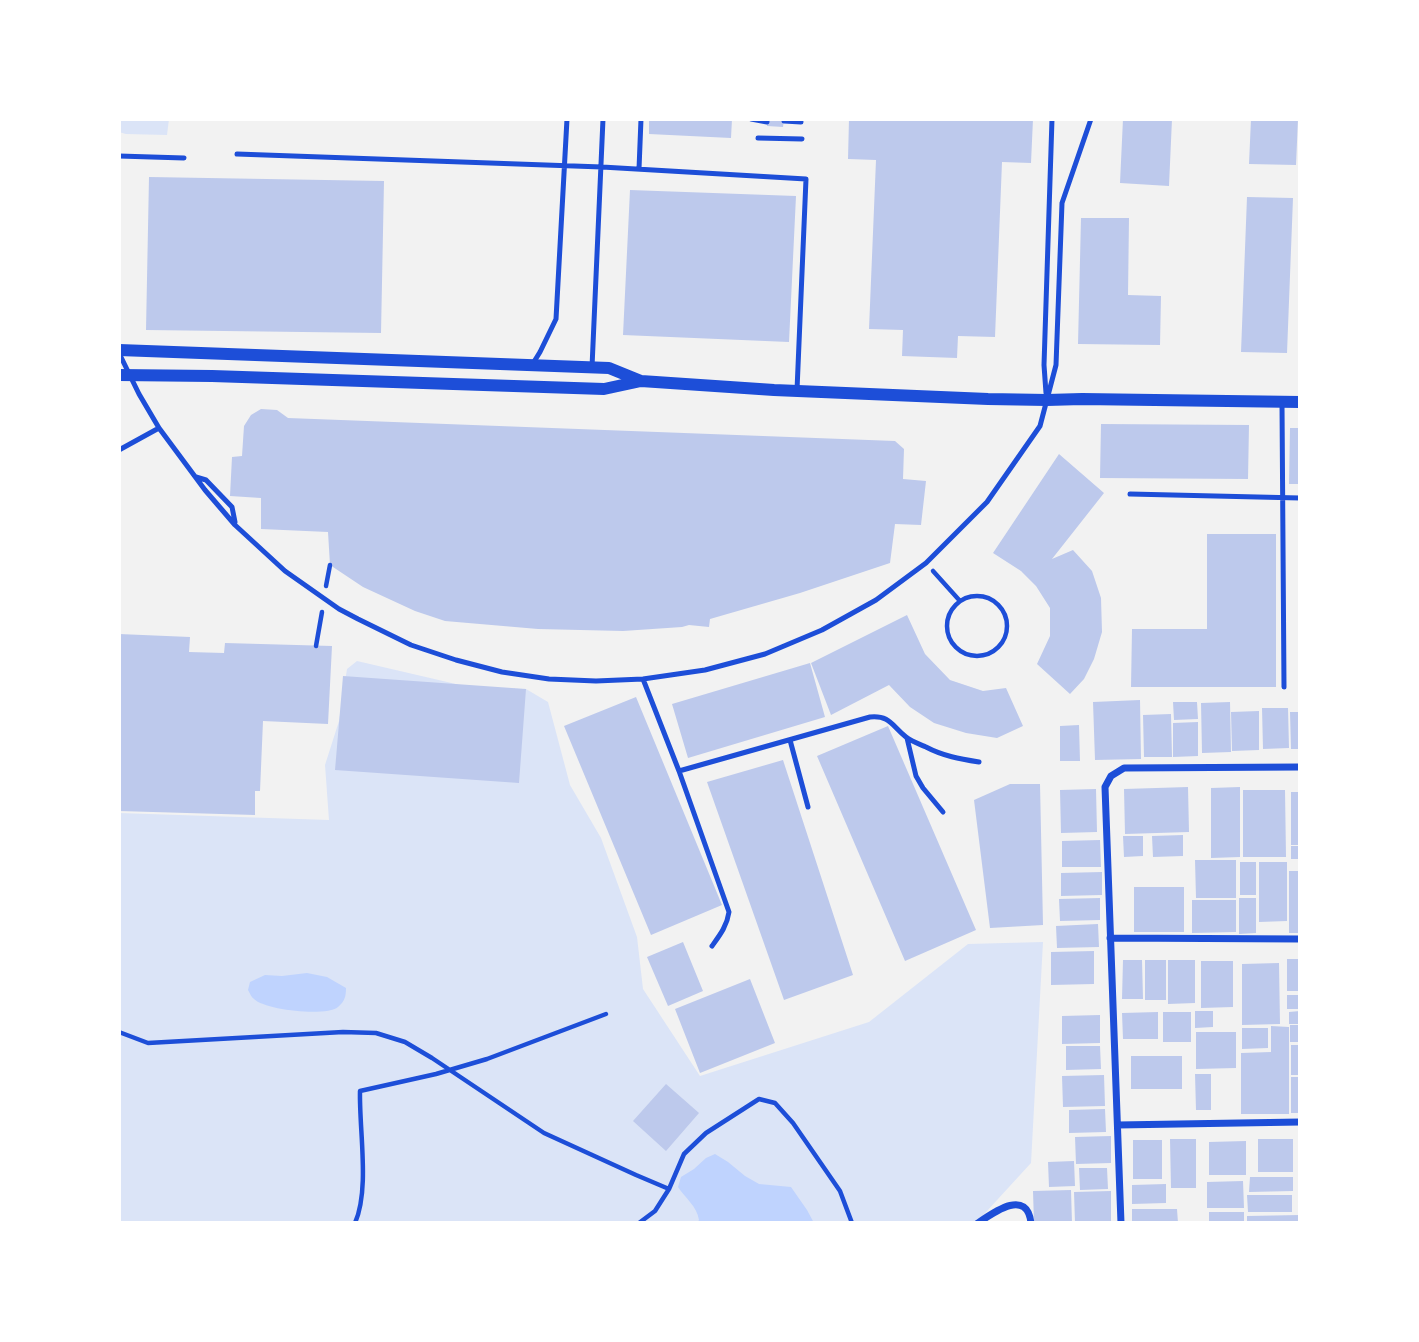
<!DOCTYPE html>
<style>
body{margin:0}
#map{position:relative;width:1419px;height:1342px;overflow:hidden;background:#f2f2f2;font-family:Ubuntu,sans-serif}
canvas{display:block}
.frame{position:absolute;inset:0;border:121px solid #fff;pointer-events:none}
</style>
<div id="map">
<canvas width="1419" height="1342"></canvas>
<div class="frame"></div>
</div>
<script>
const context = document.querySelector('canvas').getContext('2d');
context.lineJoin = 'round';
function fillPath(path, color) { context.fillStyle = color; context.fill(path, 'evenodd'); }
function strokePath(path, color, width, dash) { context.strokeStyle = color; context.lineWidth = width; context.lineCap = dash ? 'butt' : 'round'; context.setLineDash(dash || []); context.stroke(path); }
fillPath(new Path2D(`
 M119,119H169L167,135L126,134L119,132Z
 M357,661L473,688L526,689L548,702L570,785L601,838L637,937L643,989L700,1076L869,1022L968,944L1043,942L1031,1163L976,1223H119V813L329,820L325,765L339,721L347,669Z`), '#dbe4f7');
fillPath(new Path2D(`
 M307,973L327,977L346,988C346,996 345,1001 338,1007C326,1017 265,1010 254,999C251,997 250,993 248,990L250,982L265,975L282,976Z
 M715,1154L728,1162L745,1176L759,1184L791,1187L807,1210L814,1223H697L699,1220C697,1206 685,1198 678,1187L681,1177L694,1169L706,1158Z`), '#bfd3fe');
fillPath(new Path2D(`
 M649,119H732L731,138L649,134Z
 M767,119H784L783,127L767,126Z
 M849,119H1033L1031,163L1002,162L995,337L958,336L957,358L902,356L903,330L869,329L876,160L848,159Z
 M1123,119H1172L1169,186L1120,183Z
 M1251,119H1298L1296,165L1249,164Z
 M149,177L384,181L381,333L146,330Z
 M630,190L796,196L789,342L623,335Z
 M1247,197L1293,198L1287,353L1241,352Z
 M1081,218H1129L1128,295L1161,296L1160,345L1078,344Z
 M261,409L277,410L288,418L895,441L904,449L903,479L926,481L921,525L895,524L890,563L800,593L710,619L709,627L689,625L682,627L623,631L538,629L445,621L415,611L363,587L330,565L328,532L261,529V498L230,496L232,457L242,456L244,426L251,415Z
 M1101,424L1249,425L1248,479L1100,478Z
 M1290,428H1300V484H1289Z
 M1059,454L1104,493L1052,559L1073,550L1092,571L1101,598L1102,632L1094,659L1084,679L1070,694L1037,664L1050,636V608L1036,586L1021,571L993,553Z
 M1207,534H1276V687H1131L1132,629H1207Z
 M907,615L925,654L950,680L983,691L1006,688L1023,726L997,738L966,733L934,723L910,707L889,685L831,715L811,663Z
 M119,634L190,637L189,652L224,653L225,643L332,646L328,724L263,721L260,791H255V815L119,811Z
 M810,663L825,717L688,758L672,704Z
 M343,676L526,689L519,783L335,770Z
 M636,697L722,905L651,935L564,726Z
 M1140,700L1141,759L1095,760L1093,702Z
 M1173,702H1197L1198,719L1174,720Z
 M1230,702L1231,752L1202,753L1201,703Z
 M1262,708H1288L1289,748L1263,749Z
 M1259,711V750L1232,751L1231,712Z
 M1290,712H1300V749H1291Z
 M1171,714L1172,757H1144L1143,715Z
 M1198,722V756L1173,757V723Z
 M1079,725L1080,761H1060V726Z
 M888,726L976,930L905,961L817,756Z
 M783,760L853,975L784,1000L707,782Z
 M1010,784H1040L1043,925L990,928L974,800Z
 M1188,787L1189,832L1125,834L1124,789Z
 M1240,787V857L1211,858V788Z
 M1096,789L1097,832L1061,833L1060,790Z
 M1243,790H1285L1286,857H1243Z
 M1291,792H1300V845H1291Z
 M1183,835V856L1153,857L1152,836Z
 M1123,836H1143V856L1124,857Z
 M1100,840L1101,867H1062V841Z
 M1291,846H1300V859H1291Z
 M1195,860H1236V898H1196Z
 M1240,862H1256V895H1240Z
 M1259,862H1287V921L1259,922Z
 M1289,871H1300V933H1289Z
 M1102,872V895L1061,896V873Z
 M1134,887H1184V932H1134Z
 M1100,898V920L1060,921L1059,899Z
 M1239,898H1256V933L1239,934Z
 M1192,900H1236V932L1192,933Z
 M1098,924L1099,947L1057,948L1056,926Z
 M683,942L703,991L668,1006L647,957Z
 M1094,951V984L1051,985V952Z
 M1287,959H1300V991H1287Z
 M1123,960H1142L1143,999H1122Z
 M1145,960H1166V1000H1145Z
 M1168,960H1195V1003L1168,1004Z
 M1201,961H1233V1007L1201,1008Z
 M1279,963L1280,1024L1242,1025V964Z
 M750,979L775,1043L700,1073L675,1009Z
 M1287,995H1300V1009H1287Z
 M1195,1011H1213V1027L1195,1028Z
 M1300,1011V1024H1289V1012Z
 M1158,1012V1039H1123L1122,1013Z
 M1163,1012H1191V1042H1163Z
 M1100,1015V1043L1062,1044V1016Z
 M1290,1025H1300V1042H1290Z
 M1271,1026L1289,1027V1114H1241V1053L1271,1052Z
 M1242,1028H1268V1048L1242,1049Z
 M1196,1032H1236V1068L1196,1069Z
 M1291,1045H1300V1075H1291Z
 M1066,1046H1100L1101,1069L1066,1070Z
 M1131,1056H1182V1089H1131Z
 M1195,1074H1211V1110H1196Z
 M1104,1075L1105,1106L1063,1107L1062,1076Z
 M1291,1077H1300V1113H1291Z
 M666,1084L699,1113L666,1151L633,1121Z
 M1105,1109L1106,1132L1069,1133V1110Z
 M1111,1136V1163L1076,1164L1075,1137Z
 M1170,1139H1196V1188H1171Z
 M1258,1139H1293V1172H1258Z
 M1133,1140H1162V1179H1133Z
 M1246,1141V1175H1209V1142Z
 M1074,1161L1075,1186L1049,1187L1048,1162Z
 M1079,1168H1107L1108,1189L1080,1190Z
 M1250,1177H1293V1191L1249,1192Z
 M1243,1181L1244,1208H1207V1182Z
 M1166,1184V1203L1132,1204V1185Z
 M1071,1190L1072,1223H1034L1033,1191Z
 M1111,1191V1223H1075L1074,1192Z
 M1247,1195H1292V1212H1248Z
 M1132,1209H1177L1178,1223H1132Z
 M1209,1212H1244V1223H1209Z
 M1300,1215V1223H1247V1216Z`), '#bdc9ec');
strokePath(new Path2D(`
 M933,571L960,601
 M326,586L330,565
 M947 626a30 30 0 1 1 60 0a30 30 0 1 1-60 0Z
 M316,646L322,612
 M119,1032L148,1043L343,1032L376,1033L405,1042L432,1058L544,1133L636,1175L669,1189
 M355,1223C370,1189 359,1130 360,1091L436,1074L487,1059L606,1014
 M639,1223L655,1211L669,1189L684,1154L706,1133L759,1099L775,1103L793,1123L840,1191L852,1223`), '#1d4ed8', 4.5);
strokePath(new Path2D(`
 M751,119L767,122
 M784,121L801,122
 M758,138L802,139
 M237,154L602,167L806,179L797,390
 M119,156L184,158
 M639,169L641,119
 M119,353L139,394L159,428L205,490L235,525L285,571L339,609L358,619L411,645L456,660L502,672L549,679L596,681L643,679L705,670L765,654L822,630L876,600L926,563L987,502L1040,426L1056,365L1062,203L1091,119
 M532,365L540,352L556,319L567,119
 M592,367L603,119
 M1046,393L1044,365L1052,119
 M1282,404L1284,687
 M119,450L159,428
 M196,477L206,480L232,507L235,522
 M1130,494L1300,498
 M643,679L679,771L729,912C727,926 720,935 712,946
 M907,738L916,776L923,788L943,812
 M790,740L808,807
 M679,771L870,717C890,715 892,726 906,737C911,741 919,744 926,747C943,756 960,759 979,762`), '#1d4ed8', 5);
strokePath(new Path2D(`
 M1110,938L1300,939
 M1118,1125L1300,1122
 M978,1223C994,1212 1027,1188 1031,1223
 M1121,1223L1105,787L1111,776L1124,768L1300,767`), '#1d4ed8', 7);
strokePath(new Path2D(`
 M119,350L609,368L641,381
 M119,375L212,376L604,389L641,381L774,390L988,399L1047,400L1082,399L1300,402`), '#1d4ed8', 12);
</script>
